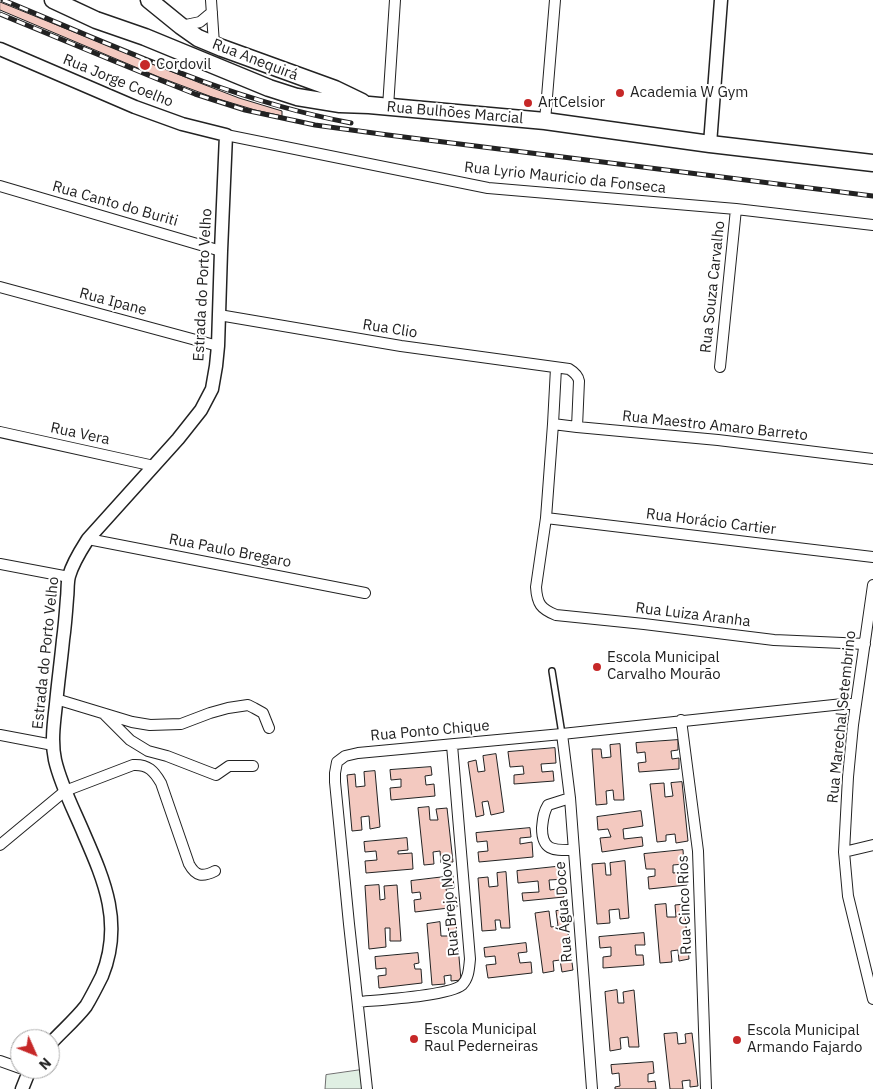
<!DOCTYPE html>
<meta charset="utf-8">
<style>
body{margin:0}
#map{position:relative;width:873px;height:1089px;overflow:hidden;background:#fff;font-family:"IBM Plex Sans",sans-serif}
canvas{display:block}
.north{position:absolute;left:10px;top:1029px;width:50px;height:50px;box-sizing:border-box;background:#fff;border:1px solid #a7a7a7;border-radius:50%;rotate:134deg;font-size:14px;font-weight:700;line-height:20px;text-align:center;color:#222}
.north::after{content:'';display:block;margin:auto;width:18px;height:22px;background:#c62828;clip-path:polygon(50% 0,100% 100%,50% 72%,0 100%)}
</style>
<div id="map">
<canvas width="873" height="1089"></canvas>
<div class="north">N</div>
</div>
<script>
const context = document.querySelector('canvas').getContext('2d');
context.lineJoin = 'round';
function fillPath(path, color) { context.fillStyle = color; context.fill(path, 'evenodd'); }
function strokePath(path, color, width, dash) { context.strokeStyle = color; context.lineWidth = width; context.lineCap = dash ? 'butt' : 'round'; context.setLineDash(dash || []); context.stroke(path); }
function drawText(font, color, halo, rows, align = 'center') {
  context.font = font + ' "IBM Plex Sans",sans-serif'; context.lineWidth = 4; context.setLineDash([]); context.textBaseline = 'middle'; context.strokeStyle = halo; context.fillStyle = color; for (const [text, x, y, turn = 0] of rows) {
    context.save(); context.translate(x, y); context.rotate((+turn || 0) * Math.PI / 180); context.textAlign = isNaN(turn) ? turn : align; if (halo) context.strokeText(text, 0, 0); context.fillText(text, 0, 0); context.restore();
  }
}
const green = new Path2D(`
 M361,1070L362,1089H325L326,1075Z`);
fillPath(green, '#e0efe3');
strokePath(green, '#6f6f6f', 1);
const building = new Path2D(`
 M0,2L200,83L239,98L282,111V116L255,110L212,97L159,77L0,10Z
 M678,740V750L671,751L672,759L679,758V769L639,772L638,763L646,762L645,752L637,753L636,743Z
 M620,744L624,800H614L613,790L606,791L607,804L596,805L592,749H601L602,758L611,757L610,745Z
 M555,748L556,763L541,764L542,772L553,771L554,781L514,784V775L524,774L523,766L510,767L508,752Z
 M496,754L504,812L491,815L488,801L482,802L484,815L476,817L468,762L476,760L478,772L485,771L483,756Z
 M431,767L432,775L425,776L426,785L434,784L435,796L391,800L390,788L401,787V779L391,780L390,770Z
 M375,771L380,827L370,829L369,816L361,817L362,830L352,831L347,775L355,774L356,787L365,786L364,772Z
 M682,782L688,841L676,843L675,834L666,835V841L657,842L650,784L664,783L665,797L673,796L671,783Z
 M429,807L430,820H438L436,809L447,808L453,862L441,863L440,851L433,852L434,864L424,865L418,808Z
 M641,811L643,826L623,829L624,839L642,837L643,846L602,852L600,838L611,837L608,829L598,830L597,817Z
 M530,828L531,837L520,838V844L532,842L533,857L479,862L478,852L488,851L487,841L477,842L476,833Z
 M407,838L408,850L398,851V854L412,853L413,869L366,873L365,861L377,860L376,851L365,852L364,842Z
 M683,850L684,864L673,865V873L685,872L687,885L649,889L648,877L655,876V869H646L644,854Z
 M625,861L629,918L620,919L619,909L609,910L610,923L597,924L592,864L605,863L606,875H611L610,863Z
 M564,866L565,879L549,880L550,890L563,888L564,897L523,901L522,893L539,892L538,881L518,883L517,871Z
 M506,872L510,928H501L500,920H495L496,930L482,931L478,878L488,877L489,887L498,886L497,873Z
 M453,876L454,888L446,889L448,898L456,897L457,907L415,912L414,900L421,899L420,892L412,893L411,881Z
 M379,885L380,900L385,899L384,886L397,885L401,941H390V928H385L386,947L369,949L365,886Z
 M666,904L667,917H676L675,905L684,904L689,959L679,961L678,950L671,951L672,962L660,963L655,905Z
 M565,910L573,970L562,972L560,960L553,961L554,971L543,973L535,913L549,911L551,927L558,926L556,911Z
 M440,922L441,936H449L448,924L456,923L461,980L451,981V975L444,976L445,984L432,985L427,924Z
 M644,933L645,945H635L636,955H643L644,965L603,968V957L611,956V947L600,948L599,937Z
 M526,943L527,952L518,953L520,963L531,962L532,973L488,978L486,965L496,964L495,956L485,957L484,948Z
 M418,953L419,963L414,964L415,969H421L422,983L379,988L378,976L386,975V968L376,969L375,957Z
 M617,990L618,1003H624L623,992L634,990L639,1047H629L628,1037L620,1038L621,1049L610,1051L605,992Z
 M677,1033L678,1044L686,1043L685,1034L692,1033L698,1086L690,1087V1080L682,1081L683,1089H670L664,1034Z
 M653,1062L654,1073L648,1074V1082L655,1081L656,1089H615V1087L620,1086L619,1073L612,1074L611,1065Z`);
fillPath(building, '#f3c9c0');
strokePath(building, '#222', 1);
const service = new Path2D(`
 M552,671L562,734`);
const minor = new Path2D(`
 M211,0L214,44
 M181,26L200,22L212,12
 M388,107L395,0
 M545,121L555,0
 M226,135L488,188L736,209L873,225
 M0,186L221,251
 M0,287L218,346
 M219,315L401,346L569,369C574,372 578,375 579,381L577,427
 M720,367L736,209
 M556,368L553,424L546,518L536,587C537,604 541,609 556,615L644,624L774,640L865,644
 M553,424L577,427L718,440L873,459
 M0,432L154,466
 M546,518L873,557
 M88,539L365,593
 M0,564L69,577
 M873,585L853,725L848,777L844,852L848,896L873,999
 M56,699L132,722L150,725L181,724L210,713L228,708L248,705L254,708L263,713L269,728
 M105,715L130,740L148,751L167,756L216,775L229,766H253
 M681,720L698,851L706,1089
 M562,734L570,798L592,1089
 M0,735L53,745
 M570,798L548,805C543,813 543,819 542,828C542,852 555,850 574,850
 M0,845L65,791L133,765C148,764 154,771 161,783L189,864C196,877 203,877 215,871
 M844,852L873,845
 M358,1002C378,1000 449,996 462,985C469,978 469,968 470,959L452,745
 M0,1061L20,1068
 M367,1089L349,924L335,782V773L337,762L345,756L358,753L562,734L843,704H856`);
const tertiary = new Path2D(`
 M0,49L135,107L182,124L226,135L221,251L218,346L216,366L212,389L201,410L178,439L88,539C81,550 73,562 69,576C67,583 68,591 67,598C66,612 65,626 63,640C61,661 58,682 56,704C54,722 51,741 55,760C61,786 74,810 84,834C105,882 123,924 102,976C97,986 92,996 86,1006C75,1020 62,1031 50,1044
 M710,144L721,0
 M22,1089L30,1069`);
const primary = new Path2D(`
 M53,0L96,20L145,37L269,88L297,97L340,104L369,105L545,121L710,144L873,163
 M149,0L181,26L198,38L222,48L335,89L362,102`);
strokePath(service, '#222', 8);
strokePath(minor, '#222', 12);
strokePath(tertiary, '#222', 15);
strokePath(primary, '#222', 19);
strokePath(service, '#fff', 5);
strokePath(minor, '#fff', 10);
strokePath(tertiary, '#fff', 12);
strokePath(primary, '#fff', 16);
const rail = new Path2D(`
 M3,0C117,47 229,100 351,123
 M0,14L160,80L195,94L245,110L315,125L388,135L873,196`);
strokePath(rail, '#222', 5);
strokePath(rail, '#fff', 3, [9]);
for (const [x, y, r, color] of [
 [145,65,6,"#c62828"],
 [620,93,5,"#c62828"],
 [528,103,5,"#c62828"],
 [597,667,5,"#c62828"],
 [414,1039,5,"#c62828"],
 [737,1040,5,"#c62828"]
]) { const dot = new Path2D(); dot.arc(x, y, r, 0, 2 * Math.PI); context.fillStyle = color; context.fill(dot); strokePath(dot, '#fff', 2); }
drawText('15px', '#222', '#fff', [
 ["Rua Anequirá",255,60,21],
 ["Rua Jorge Coelho",118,81,22],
 ["Rua Bulhões Marcial",455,113,5],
 ["Rua Lyrio Mauricio da Fonseca",565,178,6],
 ["Rua Canto do Buriti",115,204,16],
 ["Estrada do Porto Velho",203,285,-87],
 ["Rua Souza Carvalho",713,287,-84],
 ["Rua Ipane",113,302,15],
 ["Rua Clio",390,329,9],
 ["Rua Maestro Amaro Barreto",715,426,6],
 ["Rua Vera",80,434,12],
 ["Rua Horácio Cartier",711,522,7],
 ["Rua Paulo Bregaro",230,551,11],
 ["Rua Luiza Aranha",693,615,7],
 ["Estrada do Porto Velho",46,653,-84],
 ["Rua Marechal Setembrino",842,717,-84],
 ["Rua Ponto Chique",430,731,-5],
 ["Rua Brejo Novo",450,905,-95],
 ["Rua Cinco Rios",685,905,-92],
 ["Rua Água Doce",564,912,-94]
]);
drawText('15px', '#222', '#fff', [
 ["Cordovil",156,65],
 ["Academia W Gym",630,93],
 ["ArtCelsior",538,103],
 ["Escola Municipal",607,658],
 ["Carvalho Mourão",607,675],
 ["Escola Municipal",424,1030],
 ["Raul Pederneiras",424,1047],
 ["Escola Municipal",747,1031],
 ["Armando Fajardo",747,1048]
], 'left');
</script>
